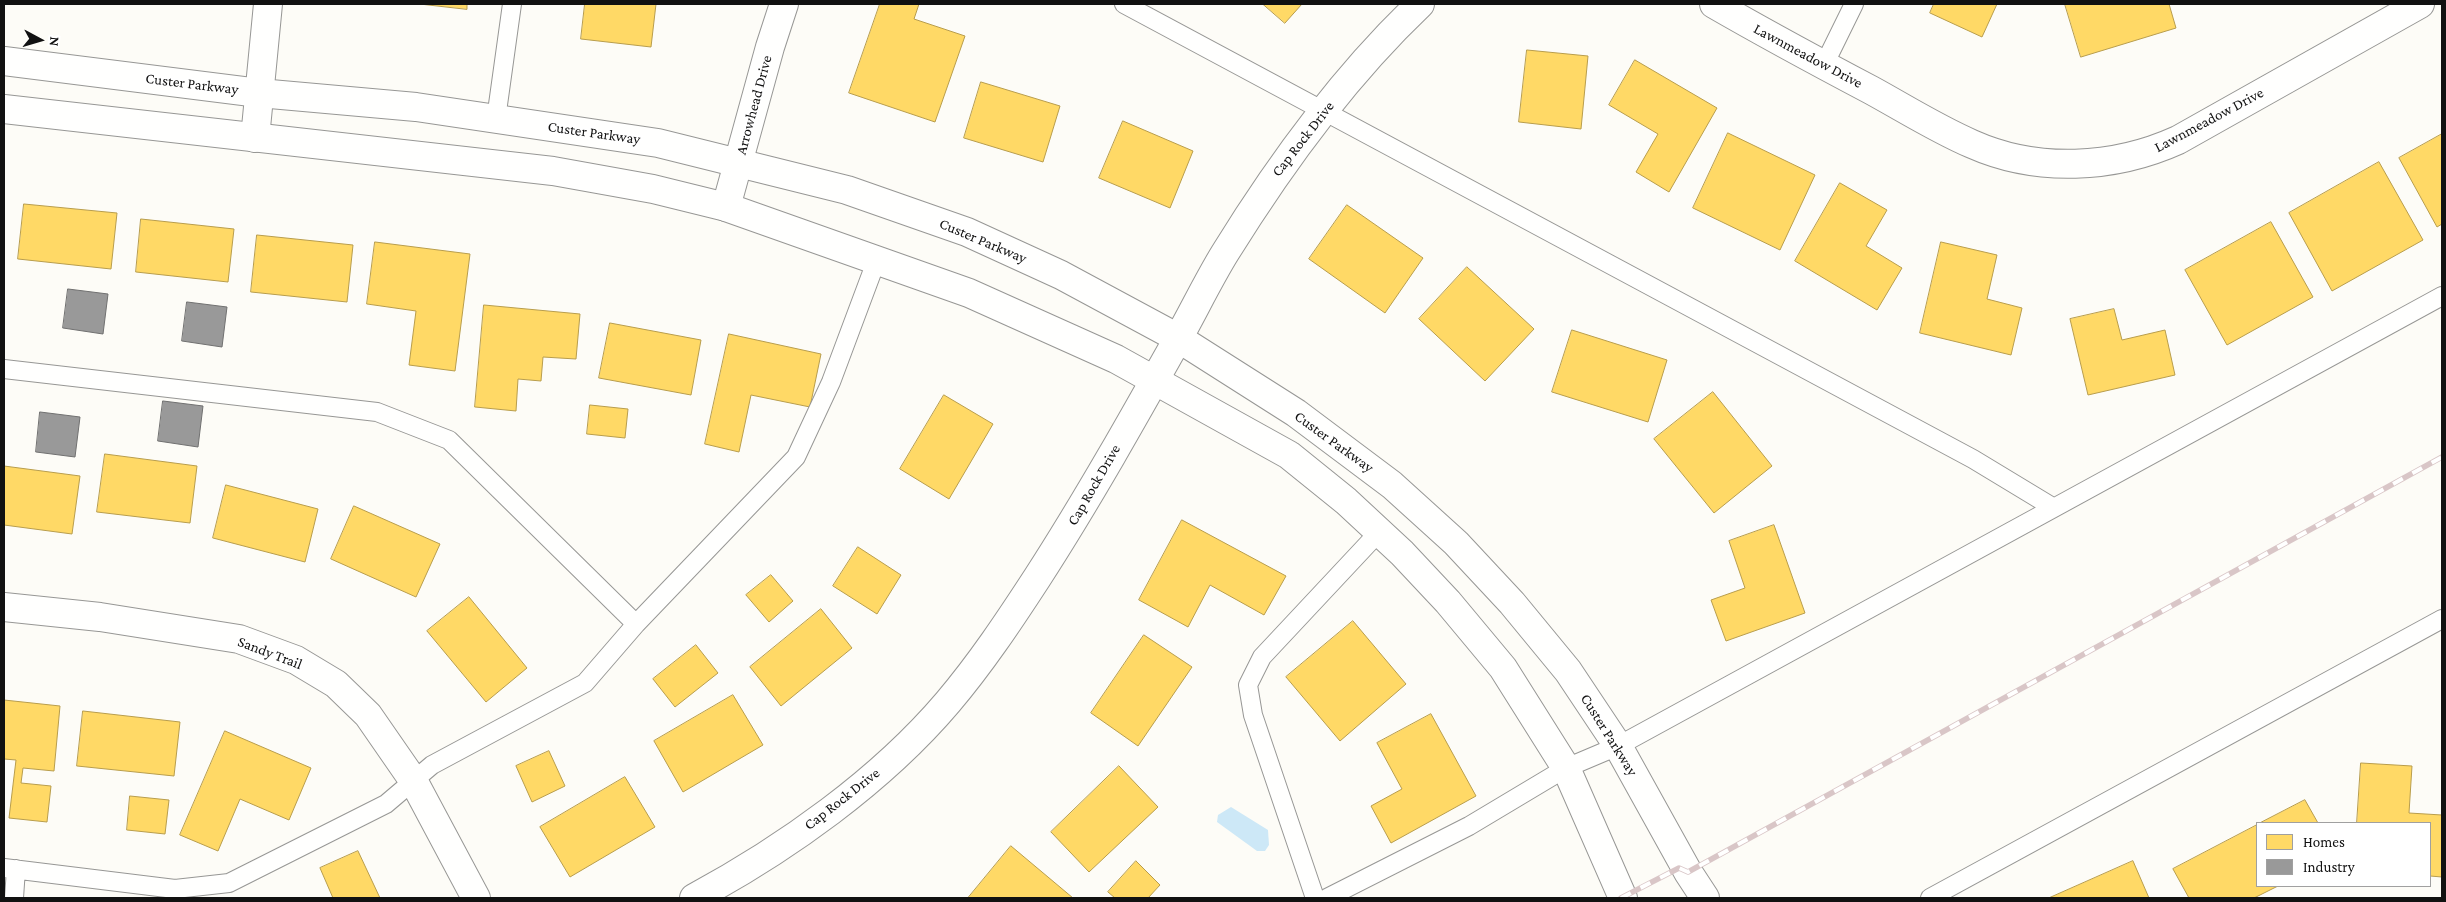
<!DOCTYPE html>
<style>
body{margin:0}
#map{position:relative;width:2446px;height:902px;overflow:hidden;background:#fdfcf7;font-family:"Crimson Pro",serif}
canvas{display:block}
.frame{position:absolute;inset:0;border:5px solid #111;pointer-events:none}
.legend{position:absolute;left:2256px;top:822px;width:175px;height:65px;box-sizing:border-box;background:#fff;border:1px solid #a0a0a0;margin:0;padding:6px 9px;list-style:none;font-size:15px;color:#111}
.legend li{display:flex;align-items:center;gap:10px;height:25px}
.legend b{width:25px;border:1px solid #a0a0a0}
.north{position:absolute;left:15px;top:15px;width:50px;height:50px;-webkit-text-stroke:4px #fff;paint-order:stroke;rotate:96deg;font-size:14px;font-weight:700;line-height:20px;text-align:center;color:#111}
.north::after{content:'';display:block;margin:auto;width:18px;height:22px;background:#111;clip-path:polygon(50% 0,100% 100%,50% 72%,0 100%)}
</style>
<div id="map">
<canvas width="2446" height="902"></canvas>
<div class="frame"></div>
<ul class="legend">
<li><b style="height:14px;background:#ffd966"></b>Homes</li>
<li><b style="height:14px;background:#999"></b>Industry</li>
</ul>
<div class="north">N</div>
</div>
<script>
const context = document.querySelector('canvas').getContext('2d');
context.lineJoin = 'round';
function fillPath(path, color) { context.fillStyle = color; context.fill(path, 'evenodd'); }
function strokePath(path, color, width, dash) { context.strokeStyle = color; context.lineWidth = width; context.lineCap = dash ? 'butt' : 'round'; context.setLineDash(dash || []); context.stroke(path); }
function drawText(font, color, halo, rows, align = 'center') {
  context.font = font + ' "Crimson Pro",serif'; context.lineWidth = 5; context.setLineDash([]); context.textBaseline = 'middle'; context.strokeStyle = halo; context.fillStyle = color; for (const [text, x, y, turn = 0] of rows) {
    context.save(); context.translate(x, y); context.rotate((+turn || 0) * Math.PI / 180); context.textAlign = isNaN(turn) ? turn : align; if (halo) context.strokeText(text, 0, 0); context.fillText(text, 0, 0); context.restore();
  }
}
fillPath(new Path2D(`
 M1231,807L1268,830L1269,845L1265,851H1257L1217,822L1218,815Z`), '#cde8f7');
const homes = new Path2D(`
 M420,4H467V9Z
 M585,4H656L651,47L581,39Z
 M880,4H919L914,19L965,36L935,122L849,93Z
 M1263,4H1302L1285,23Z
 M1934,4H1997L1982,37L1930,13Z
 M2065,4H2169L2176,28L2081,57Z
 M1527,50L1588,56L1581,129L1519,122Z
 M1635,60L1717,108L1669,192L1636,172L1658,134L1609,105Z
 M981,82L1060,106L1043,162L964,138Z
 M1123,121L1193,151L1170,208L1099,178Z
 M1728,133L1815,175L1780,250L1693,208Z
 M2442,134V224L2437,227L2399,158Z
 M2379,162L2423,240L2332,291L2289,213Z
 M1840,183L1887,210L1866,246L1902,268L1877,310L1795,261Z
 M24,204L117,213L111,269L18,259Z
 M1347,205L1423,258L1385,313L1309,259Z
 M141,219L234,229L228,282L136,272Z
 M2271,222L2313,297L2227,345L2185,270Z
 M257,235L353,245L347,302L251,292Z
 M375,242L470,254L455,371L409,365L416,311L367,304Z
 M1941,242L1997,255L1987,299L2022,308L2011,355L1920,333Z
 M1467,267L1534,329L1485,381L1419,319Z
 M484,305L580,314L576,359L543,357L541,381L518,379L516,411L475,407Z
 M2114,309L2122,340L2165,330L2175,375L2088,395L2070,319Z
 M610,323L701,340L691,395L599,378Z
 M1572,330L1667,360L1648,422L1552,392Z
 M729,334L821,354L810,407L751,395L739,452L705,444Z
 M1713,392L1772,466L1714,513L1654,439Z
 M944,395L993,424L949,499L900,469Z
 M590,405L628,409L625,438L587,434Z
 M105,454L197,466L190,523L97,512Z
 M4,466L80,476L72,534L4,525Z
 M226,485L318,509L305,562L213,538Z
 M354,506L440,544L416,597L331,559Z
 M1182,520L1286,576L1264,615L1210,585L1188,627L1139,600Z
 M1774,525L1805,613L1726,641L1711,600L1745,588L1729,541Z
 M858,547L901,575L877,614L833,586Z
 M771,575L793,601L769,622L746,595Z
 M469,597L527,668L486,702L427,631Z
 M821,609L852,648L781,706L750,667Z
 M1353,621L1406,684L1340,741L1286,677Z
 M1144,635L1192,667L1138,746L1091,713Z
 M696,645L718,673L675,707L653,679Z
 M733,695L763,745L683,792L654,741Z
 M4,700L60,706L54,771L23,768L21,783L51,786L47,822L9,818L16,760L4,759Z
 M83,711L180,722L174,776L77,766Z
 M1431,714L1476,796L1391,843L1371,806L1402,789L1377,743Z
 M225,731L311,768L289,820L240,799L218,851L180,835Z
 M549,751L565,786L532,802L516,766Z
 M2361,763L2412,766L2409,813L2442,815V877L2430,876V823H2357Z
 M1119,766L1158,807L1089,872L1051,832Z
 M625,777L655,827L570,877L540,827Z
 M130,796L169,800L165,834L127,830Z
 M2305,800L2318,823H2260Z
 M2257,825V886H2278L2254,898H2189L2173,869Z
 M1011,846L1073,898H968Z
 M358,851L380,898H333L320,868Z
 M1136,861L1160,885L1148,898H1115L1108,892Z
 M2133,861L2149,898H2049Z`);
fillPath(homes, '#ffd966');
strokePath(homes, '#b89d4c', 1);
const industry = new Path2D(`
 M68,289L108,294L103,334L63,328Z
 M187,302L227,307L222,347L182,341Z
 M163,401L203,406L198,447L158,441Z
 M40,412L80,417L75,457L36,452Z`);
fillPath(industry, '#999');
strokePath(industry, '#707070', 1);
const service = new Path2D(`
 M1124,4L1973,459L2054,508
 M1824,65L1854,4
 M496,119L512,4
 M4,369L377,412L449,440L636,624
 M4,868L175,889L229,883L386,804L432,765L585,683L636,624L796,457L831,382L877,259
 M14,898L16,869
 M1315,898L1253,715L1248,685L1262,657L1379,532
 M1327,898L1469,826L1566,768L1618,746L2442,296
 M1930,898L2442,619`);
const minor = new Path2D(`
 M1714,4C1766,34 1818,62 1871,90C1904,108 1937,129 1972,144C2037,173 2114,169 2178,140L2420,4
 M255,138L268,4
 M726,207L770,47L784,4
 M4,607L100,617L239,639L296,660L336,684L368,715L413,780L476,898
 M694,898C785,849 881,781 948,702C981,663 1009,621 1037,578C1088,499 1134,417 1180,335C1195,308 1209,279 1225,253C1280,164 1344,76 1420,4`);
const tertiary = new Path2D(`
 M4,61L259,93L416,107L658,143L847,190L967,232L1061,275L1178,338L1296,413L1392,485L1456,543L1512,603L1568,671L1618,746L1688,872L1705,898
 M4,109L553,171L653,189L726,207L969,293L1116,359L1289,455L1346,501L1402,553L1448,602L1503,668L1566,768L1623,898`);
strokePath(service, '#979795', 20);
strokePath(minor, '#979795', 30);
strokePath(tertiary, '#979795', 30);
strokePath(service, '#fffffe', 18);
strokePath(minor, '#fffffe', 28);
strokePath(tertiary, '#fffffe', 28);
const rail = new Path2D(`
 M1621,898L1679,868L1688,872L2442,457`);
strokePath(rail, '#d9c6c7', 5.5);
strokePath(rail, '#fff', 4, [11]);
drawText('15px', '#111', '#fff', [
 ["Lawnmeadow Drive",1808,56,28],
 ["Custer Parkway",192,84,7],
 ["Arrowhead Drive",754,105,-75],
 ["Lawnmeadow Drive",2209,120,-28],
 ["Custer Parkway",594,133,8],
 ["Cap Rock Drive",1303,139,-52],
 ["Custer Parkway",983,241,23],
 ["Custer Parkway",1334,442,36],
 ["Cap Rock Drive",1094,485,-60],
 ["Sandy Trail",270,653,21],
 ["Custer Parkway",1609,735,58],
 ["Cap Rock Drive",842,799,-38]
]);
</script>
